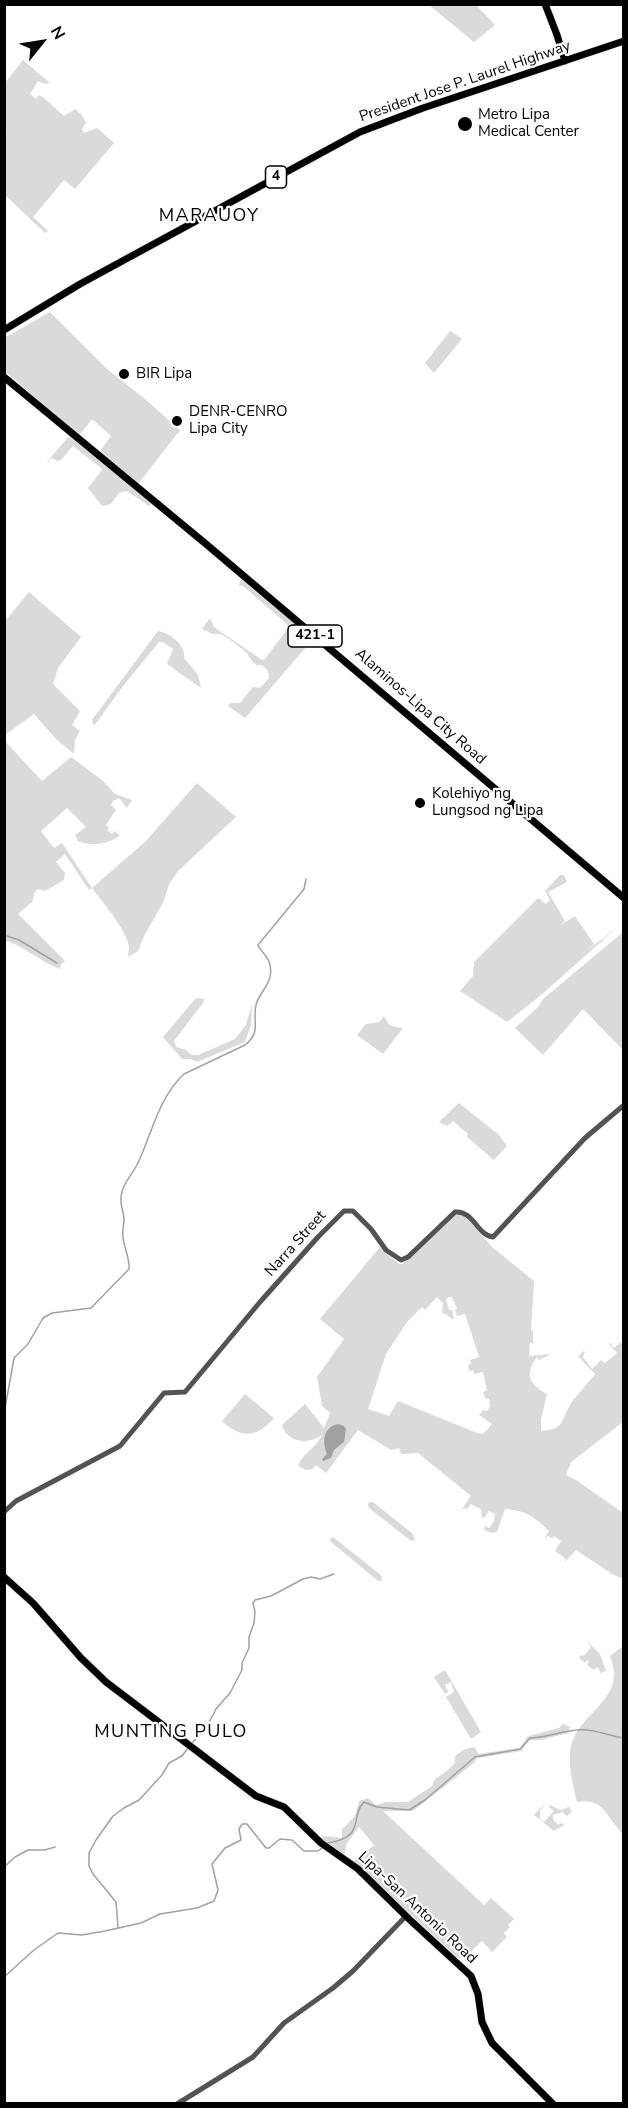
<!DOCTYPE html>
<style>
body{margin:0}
#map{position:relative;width:628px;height:2108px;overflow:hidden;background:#fff;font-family:"Nunito Sans",sans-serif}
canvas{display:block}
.frame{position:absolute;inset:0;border:6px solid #000;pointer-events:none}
.north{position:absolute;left:12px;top:12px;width:60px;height:60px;-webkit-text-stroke:4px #fff;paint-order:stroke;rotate:60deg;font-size:16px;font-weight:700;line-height:24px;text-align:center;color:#000}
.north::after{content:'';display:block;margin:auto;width:21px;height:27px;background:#000;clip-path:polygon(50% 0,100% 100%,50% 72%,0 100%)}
</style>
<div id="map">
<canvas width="628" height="2108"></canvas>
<div class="frame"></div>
<div class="north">N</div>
</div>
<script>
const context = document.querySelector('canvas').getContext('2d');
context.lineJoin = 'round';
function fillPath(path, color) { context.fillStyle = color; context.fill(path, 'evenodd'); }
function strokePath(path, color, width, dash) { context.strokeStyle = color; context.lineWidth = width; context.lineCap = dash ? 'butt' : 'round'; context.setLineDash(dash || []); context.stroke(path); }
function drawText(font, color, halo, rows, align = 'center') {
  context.font = font + ' "Nunito Sans",sans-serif'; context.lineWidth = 4.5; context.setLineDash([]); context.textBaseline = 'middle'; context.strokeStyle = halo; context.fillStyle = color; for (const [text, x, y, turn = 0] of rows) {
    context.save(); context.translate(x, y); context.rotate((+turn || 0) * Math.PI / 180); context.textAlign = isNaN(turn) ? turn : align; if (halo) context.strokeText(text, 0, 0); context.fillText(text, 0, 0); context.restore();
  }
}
fillPath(new Path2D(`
 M429,5H476L495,25L474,42Z
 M23,60L50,83L45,84L38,81L30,94L36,99L39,95L43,97L64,116L75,109L82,115L86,123L82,129L84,133L97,128L114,143L75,189L64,180L33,217L48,231L45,233L5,195L4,134L7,131L5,128V83Z
 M50,312L107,369L145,399L180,430L138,484L100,451L111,436L92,419L79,436L5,371L4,338Z
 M450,331L461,338V340L434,373L425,363Z
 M69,436L141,494L151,504L149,506L127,491L119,493L111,504L102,506L88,488L102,470L101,468L73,446L61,460L57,461L52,458L46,463Z
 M241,578L313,639L245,718L228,706L230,703H240L253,687L260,688L269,678L268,671L262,665H257C251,661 250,658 247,653L228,638L220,634H213L202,629L210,618L214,627L262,660L265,659L288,628L287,624L243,586H239Z
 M29,592L81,637L58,668L53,684L80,711L72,725L80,731L75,740L74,754L57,740L34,714L5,735V621Z
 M158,631C169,633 186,644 184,658L198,675L201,688L167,664L173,649L163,642H159L123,686L94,726L92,720Z
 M4,740L42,781L71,757L103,781L115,794L132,800L127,808L119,798L113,801L111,805L116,810L106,825L109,828L107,830L112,834L115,831L120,836C105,844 95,847 78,841L75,835L86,827L67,808L41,831L54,848L62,843L92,888L145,842L197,783L236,817L178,871L169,884L164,901L144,936L138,951L128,957C128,954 129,951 129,947C128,932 102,901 92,888L89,890L65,854L56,862L65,873L64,880L45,891L38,889L34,893L33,901L18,914L65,961L61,964L60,969C41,962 25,947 5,940Z
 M560,875H564L567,882L548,892L565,921L559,926L575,916L594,944L579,955L604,938L623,922L540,996L507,1022L460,991L473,976L474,962L538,898L546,904L550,900L545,891Z
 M623,929V1050L583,1009L543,1055L515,1028L537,1008L543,999L622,933Z
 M196,998L204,999L203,1003L174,1041L176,1047L186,1050L191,1055H198L235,1039L246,1025L252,1004L251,1025L245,1042L197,1062L190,1059H182L163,1037Z
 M384,1016C390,1028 392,1026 403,1028L383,1054L357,1035L366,1024L379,1022Z
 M459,1103L499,1135L507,1146L494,1160L467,1137L468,1134L453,1121L447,1126L439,1122Z
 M458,1214L465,1216L492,1247L534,1281L531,1330L533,1331V1343H530L529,1356L551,1354L539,1360L537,1357C525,1372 528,1384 547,1394L541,1419V1431L554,1429L560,1425L571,1403L595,1374L578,1356L584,1351L585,1352L583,1357L592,1369L601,1360L605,1363L617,1353L609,1344L610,1343L614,1348L621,1342L623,1346V1422L571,1462L566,1475L576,1480L623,1513V1579L612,1574L576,1550L564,1563L566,1559L555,1551L561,1541L554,1536L552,1538L548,1536L544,1539L549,1531C535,1517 525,1510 505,1509L497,1532L493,1533L484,1530L485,1526L489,1528L494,1521L495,1514L489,1511L484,1518L482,1517L481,1509L471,1504L467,1509L464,1508L460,1512L471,1496L418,1453L401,1454L399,1448L391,1450L358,1430L326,1473L316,1465L313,1469L306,1470L298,1466C303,1452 317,1448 322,1435C309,1445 287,1443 282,1425L305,1404L324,1428L330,1413L322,1406L317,1377L344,1339L320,1319L380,1247L399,1264H402L452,1216ZM437,1297L443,1303L442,1313L447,1315L452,1319H454L452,1310H449L446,1300L448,1297H452L457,1309L455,1310L457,1316L465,1314L479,1357L470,1360L471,1364L468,1365L469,1371L473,1370L474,1374L483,1372L487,1390L483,1392L485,1398L489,1399L490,1406L487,1411L483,1410L479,1415L492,1424L483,1434L477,1433L398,1401L389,1416L368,1409L386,1354L407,1322L422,1307L425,1310Z
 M245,1394L274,1418C257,1438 241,1439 222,1421Z
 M370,1502H373L413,1534L415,1540L411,1541L369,1508L368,1504Z
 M333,1537L382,1576L381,1581H378L331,1542L330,1539Z
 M587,1641L600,1654L606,1671L601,1673L597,1667L594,1670L587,1665L589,1662L587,1660L585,1663L579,1658L581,1655L584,1656L591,1647Z
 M623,1646V1834C606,1817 604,1797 577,1802C573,1785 567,1763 571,1746C580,1711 628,1699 610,1656Z
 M445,1670L481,1732L471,1739L446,1697L454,1692L451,1682L445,1685L448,1692L445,1694L434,1677Z
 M563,1724L570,1727L568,1733L541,1740H529L522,1751L477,1758L474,1763L413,1811H383L484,1905L491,1898L514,1919L508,1925L510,1927L504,1933L507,1937L492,1952L482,1941L463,1959L457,1957L353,1862L366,1849L368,1850L374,1845L359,1827L347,1843L344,1855L320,1839L324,1836L342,1838V1829C356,1816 355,1818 359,1801L368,1798L376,1805L386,1802H408L432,1786L434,1780L448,1770L455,1763V1756L465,1749L475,1747L478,1754L520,1748L528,1736L559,1728Z
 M546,1802L540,1811V1819L544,1822L554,1811L549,1807L550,1805L560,1810L569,1807L572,1812L567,1816L562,1812L553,1815V1819L558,1825L562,1823L564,1825L554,1831L534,1815Z`), '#dadada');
fillPath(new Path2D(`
 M338,1424L344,1426L346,1429L344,1442L334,1450L331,1458L323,1461L322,1459L327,1454C322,1442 323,1427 338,1424Z`), '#a1a1a1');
strokePath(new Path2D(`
 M4,935L19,940L57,963
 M4,1414L14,1358L28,1344L43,1318L52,1313L91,1308L129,1269C130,1257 124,1249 123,1237C122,1231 124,1225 124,1219C124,1213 121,1207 121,1201C120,1186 132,1175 138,1163C152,1133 159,1097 184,1074L245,1045C262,1031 252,1023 256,1005C259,991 274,984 270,965C269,957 261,952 258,945L304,889L306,879
 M191,1744L206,1728L216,1709L230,1693L242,1670V1663L249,1648V1637L254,1623L255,1612L253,1603L255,1600L271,1596L303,1579L311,1577L320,1579L334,1574
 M328,1843C367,1837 349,1817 364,1802L377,1807L409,1810L425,1800L475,1757L520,1749L530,1738C546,1738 562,1731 577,1730C593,1728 608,1736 624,1738
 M4,1867L15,1857L28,1850H45L55,1847
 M118,1927L116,1902L93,1874L89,1866V1853L96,1840L113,1816L124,1808L139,1800L162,1775L169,1763L182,1756L188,1748
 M4,1977L34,1950L58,1933L82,1935L105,1931L141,1923L160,1914L197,1908L214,1901L218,1890L212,1864L225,1848L241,1840L239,1829L242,1824H247L266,1848H269L280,1839L292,1840L304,1851H318L322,1848`), '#a1a1a1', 1.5);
const major = new Path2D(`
 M545,4L557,35L565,61
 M4,330L80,284L360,132L423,108L624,41
 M4,377L206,544L624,898
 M4,1577L33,1603L81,1658L106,1682L256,1796L284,1807L321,1843L358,1869L409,1919L471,1976L478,1994L482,2022L492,2043L553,2104`);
strokePath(major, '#dbdbdb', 8);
strokePath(new Path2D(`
 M4,1512L16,1501L120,1446L164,1393L185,1392L260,1302L318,1237L344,1211H353L371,1229L386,1250L401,1260L408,1257L455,1212C473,1210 477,1235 493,1237L585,1138L624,1105
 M177,2104L253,2057L284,2023L333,1988L353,1971L406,1916`), '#535353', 5);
strokePath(major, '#000', 7);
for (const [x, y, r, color] of [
 [465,124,8,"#000"],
 [124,374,6,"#000"],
 [177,421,6,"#000"],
 [420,803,6,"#000"]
]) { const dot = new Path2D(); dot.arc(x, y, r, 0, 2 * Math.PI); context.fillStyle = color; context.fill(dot); strokePath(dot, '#fff', 2); }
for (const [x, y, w] of [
 [276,177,21],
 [315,636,54]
]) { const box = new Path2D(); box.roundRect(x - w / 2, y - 11, w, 22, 4.5); context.fillStyle = '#fff'; context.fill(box); strokePath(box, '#000', 1.5); }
drawText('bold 14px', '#000', null, [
 ["4",276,177],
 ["421-1",315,636]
]);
drawText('15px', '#000', '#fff', [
 ["President Jose P. Laurel Highway",465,82,-19],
 ["Alaminos-Lipa City Road",420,707,41],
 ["Narra Street",296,1244,-48],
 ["Lipa-San Antonio Road",417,1908,43]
]);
drawText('15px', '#000', '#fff', [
 ["Metro Lipa",478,115],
 ["Medical Center",478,132],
 ["BIR Lipa",136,374],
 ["DENR-CENRO",189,412],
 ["Lipa City",189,429],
 ["Kolehiyo ng",432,794],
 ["Lungsod ng Lipa",432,811]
], 'left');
context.letterSpacing = '1.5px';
drawText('18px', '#000', '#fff', [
 ["MARAUOY",209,217],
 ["MUNTING PULO",171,1733]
]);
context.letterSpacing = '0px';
</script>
